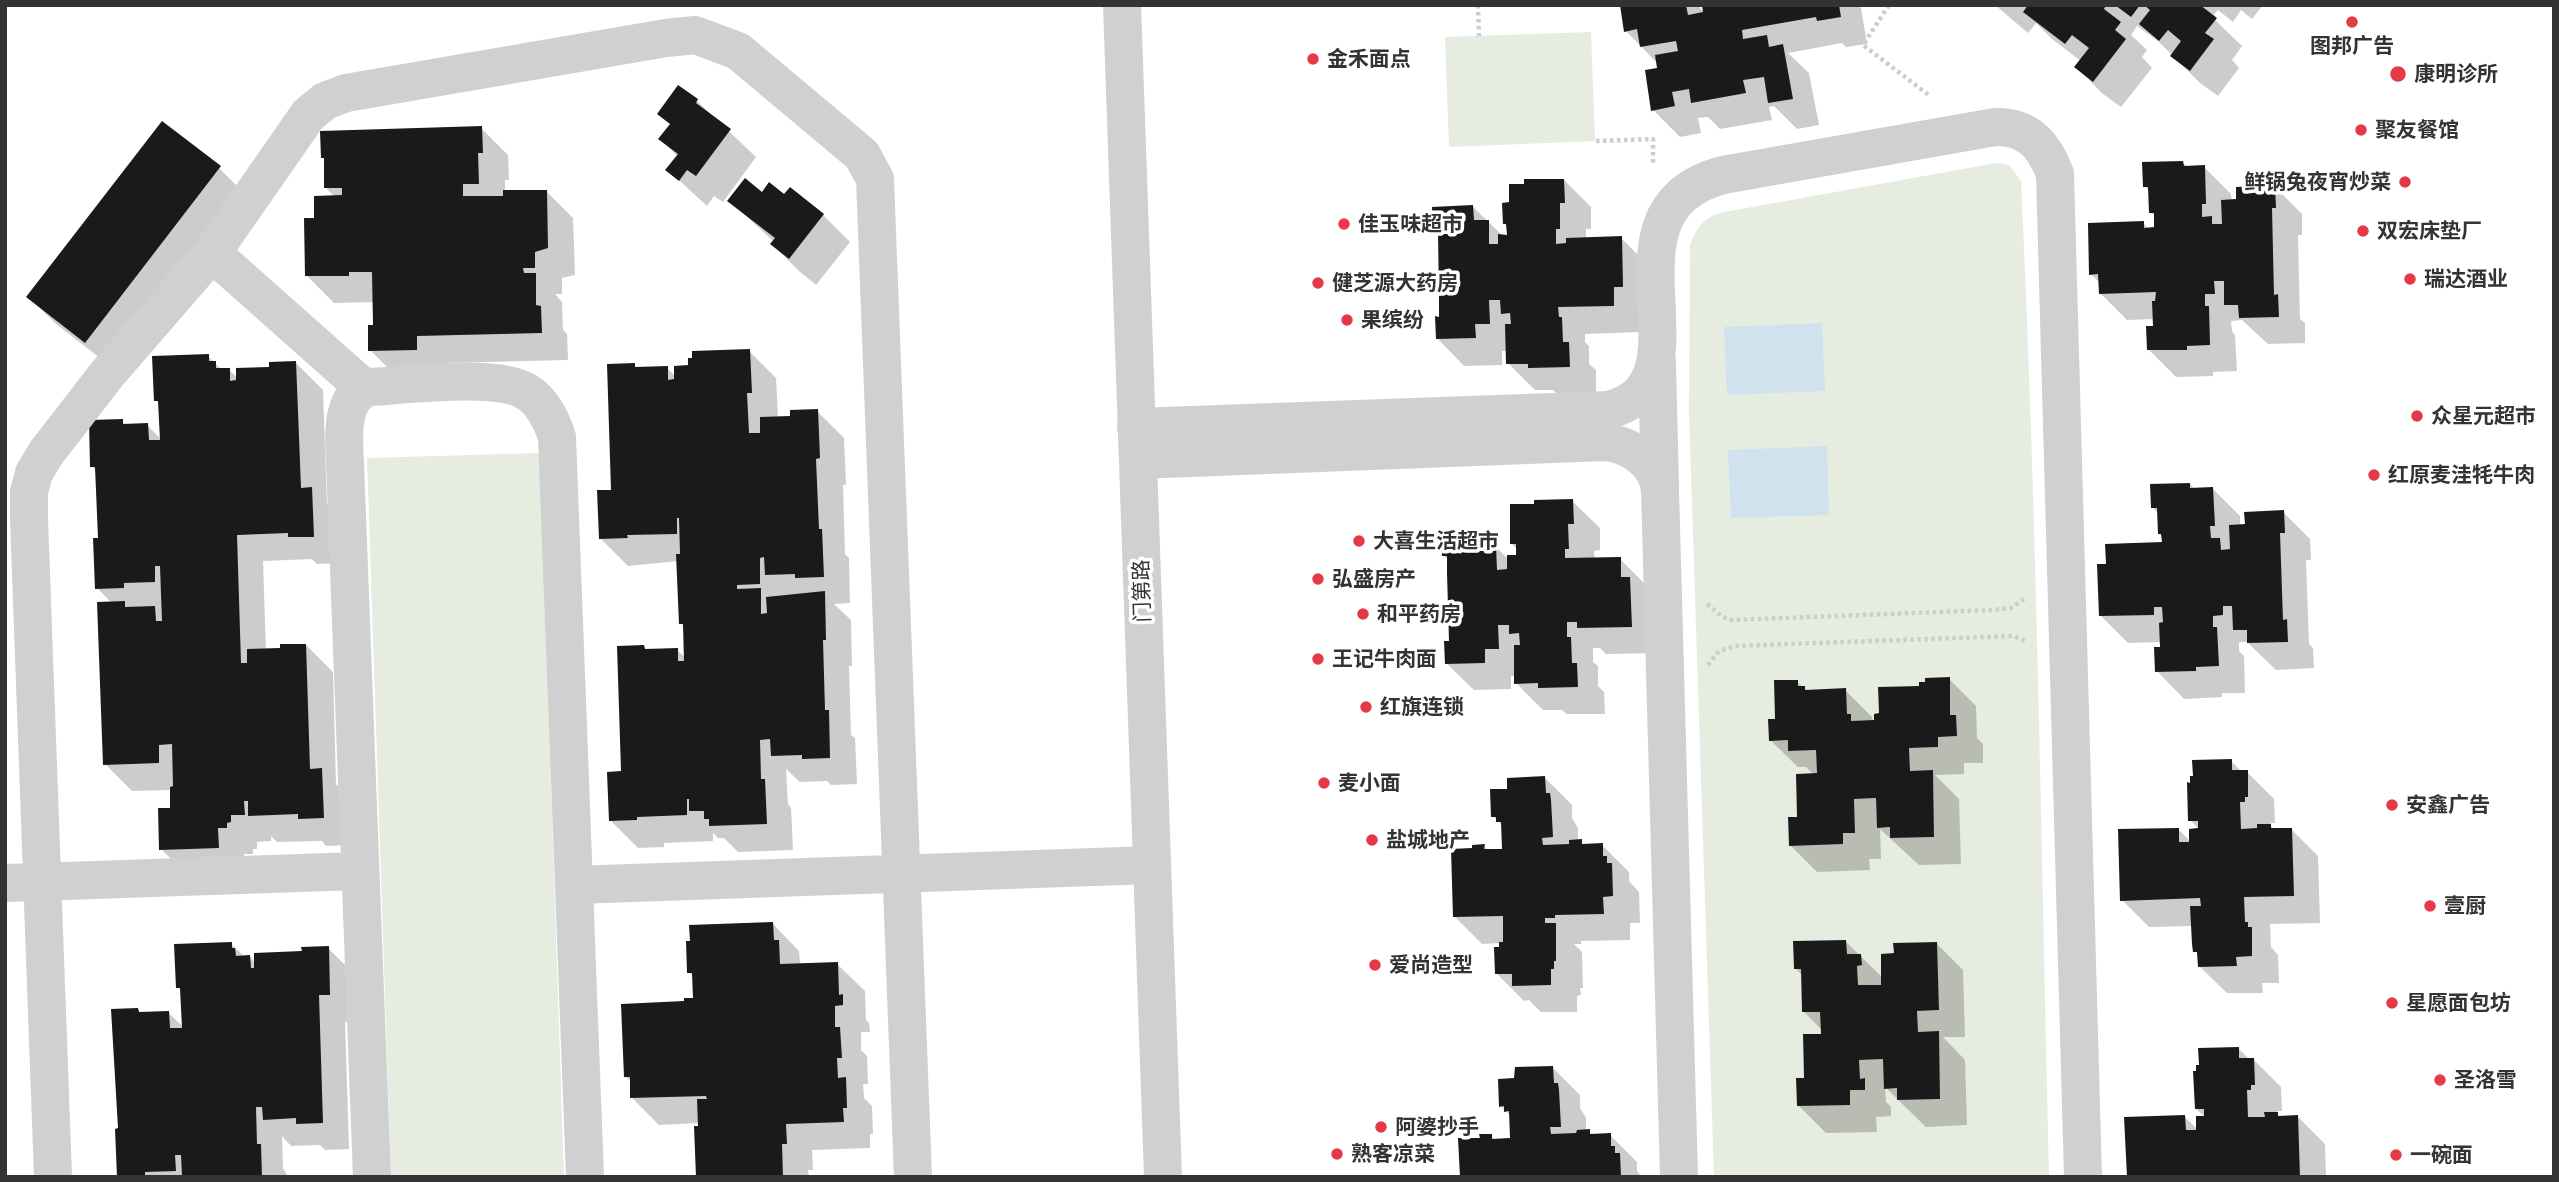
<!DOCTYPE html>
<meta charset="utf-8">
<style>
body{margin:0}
#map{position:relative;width:2559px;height:1182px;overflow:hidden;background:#fff;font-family:Barlow,sans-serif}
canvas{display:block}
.frame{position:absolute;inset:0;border:7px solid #333;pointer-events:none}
</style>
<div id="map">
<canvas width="2559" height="1182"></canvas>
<div class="frame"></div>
</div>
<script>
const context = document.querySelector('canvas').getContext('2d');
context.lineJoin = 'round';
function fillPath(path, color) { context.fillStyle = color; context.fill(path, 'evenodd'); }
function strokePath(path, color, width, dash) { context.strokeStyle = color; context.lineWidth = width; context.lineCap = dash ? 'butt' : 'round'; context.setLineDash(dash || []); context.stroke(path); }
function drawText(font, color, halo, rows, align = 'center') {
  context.font = font + ' Barlow,"Noto Sans SC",sans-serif'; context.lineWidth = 7; context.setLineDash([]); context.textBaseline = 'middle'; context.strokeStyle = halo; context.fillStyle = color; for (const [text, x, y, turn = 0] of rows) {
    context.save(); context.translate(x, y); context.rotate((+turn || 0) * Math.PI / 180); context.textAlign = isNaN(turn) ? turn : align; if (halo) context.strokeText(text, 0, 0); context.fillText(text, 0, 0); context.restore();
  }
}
fillPath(new Path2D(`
 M1591,32L1595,141L1449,147L1445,37Z
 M1996,163L2009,165L2021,181C2037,512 2041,845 2049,1177H1714L1689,413L1690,246C1694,231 1703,218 1719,213ZM1925,678H1950V715L1956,716L1957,736L1938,737L1937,747L1909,748L1910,771L1933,770L1934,837L1891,838L1890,827L1877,828L1876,798L1854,799L1855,833H1843V844L1789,846L1788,818L1797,817L1796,774L1817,773L1816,750L1789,751L1788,740L1769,741L1768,720L1775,719L1774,680H1798V686H1805V690L1846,688L1847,714L1851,715V721L1874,720V714L1879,713L1878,687L1919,686V682H1925ZM1846,940L1847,954H1861L1862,965L1857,966L1858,985H1881L1894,953L1893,943L1937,942L1939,1010L1917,1011L1918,1032L1939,1031L1940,1099L1897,1100V1088L1885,1089L1883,1059L1859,1060L1860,1079H1865L1864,1090H1850V1105L1797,1106L1796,1079L1804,1078L1803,1035L1821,1034L1820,1012H1802L1801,969H1794L1793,941Z
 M540,453L564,1177H391L367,458Z`), '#e6ecdf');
fillPath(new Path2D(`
 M1822,323L1825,391L1727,395L1724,327Z
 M1827,446L1829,515L1731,518L1728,450Z`), '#cfe2ee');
fillPath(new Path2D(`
 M1621,5H1697L1705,13L1704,5H1859L1861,8L1867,44L1846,47L1842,43L1788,53L1809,73L1819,125L1797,129L1774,106L1769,107L1772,120L1720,129L1708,117L1698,118L1701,133L1680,137L1653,110L1658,64L1626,31Z
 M1995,5H2263L2252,19L2241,10L2233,22L2218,10L2212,17L2242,46L2232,60L2239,68L2218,96L2200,83L2159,42L2137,26L2131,35L2147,50L2142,57L2152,68L2121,107L2103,94L2076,67L2081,61L2052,39L2036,23L2028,33Z
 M697,101L756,157L723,202L714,196L707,206L668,170L678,157L661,139Z
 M481,128L508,155L509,180H505V192L546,191L573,218L575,275L562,278V294H555L562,302L563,330L567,334L568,360L444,363L443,376L397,377L370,350L375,327L374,302L334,303L307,276L316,219L335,197L326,188V160L323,158Z
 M2183,163L2188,167H2204L2231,194L2232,201L2275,187L2302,214V235H2298L2300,319L2305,323V343L2268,344L2242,320L2231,321L2232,331L2235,335L2237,371L2213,372V376L2176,377L2149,350L2154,319L2127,320L2100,293V283L2091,274L2143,223L2149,229H2156V217L2151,213L2150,192L2145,186Z
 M219,168L246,195L113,368L56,324L29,297Z
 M1564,180L1591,207V229H1586V239L1621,238L1648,265L1640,332L1585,334V342L1589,346V364L1596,370V393L1557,394L1553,390H1535L1508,363V351H1502V365L1464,366L1437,338L1441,319L1439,234L1435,230L1473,207L1503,236H1509L1508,227L1504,223Z
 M762,194L785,197L823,215L850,242L816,285L799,271L772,244L774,242L730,201Z
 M749,351L776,378L778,418L792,417L817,411L844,438L846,485H843L845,554L849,558L850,603L834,604L851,620L852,666H849L851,735L855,738L857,784L831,785L827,781L800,782L786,769L788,804L791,808L793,850L738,852L724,838H718L713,833V841L664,843V847L638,848L611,821L623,773L644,647L647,651L677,650L686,658L684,627L681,623L678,561L628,566L601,539L613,491L634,365L638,369L667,368L676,377L690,367Z
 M208,356L222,370H229L238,378L296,363L323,390L327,504L339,516L341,563L317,564L312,559L263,561L266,651L306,645L333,672L336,784L349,797L350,845L326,846L322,841L277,842L271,836V841L257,842V849H253V854H244L245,874L188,876L161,849L172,810L171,790L132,791L105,764L112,603L97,588L100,540L97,472L92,466L122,421L127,426L147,425L161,439L160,405L156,400Z
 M2190,484L2195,489H2213L2240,516V526L2283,512L2310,539L2311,560H2306L2309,644L2313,648L2314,668L2276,670L2247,642H2239V651L2244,656L2245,693H2222V697L2184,699L2157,671L2162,642L2128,643L2101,616L2108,566L2163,544V537L2159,533V514L2153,508Z
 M1572,501L1600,528V550L1594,551L1595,560L1620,559L1647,586L1658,653L1606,654L1600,648H1593V662L1598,666V686L1604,692L1605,714H1567L1562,710H1543L1516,683V676H1511V689L1474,690L1446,663L1451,643L1449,560L1443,555L1482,533L1509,560L1518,557V550L1512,544L1536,505Z
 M1949,679L1976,706L1977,738L1983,744V763H1964V774L1935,775L1959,799L1961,864L1919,865L1880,829L1881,859H1869L1870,870L1817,872L1790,845L1814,775L1806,767H1798L1770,740L1776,721L1797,682L1808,691L1845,690L1872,717L1873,722L1920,688Z
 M2231,761L2242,772H2247L2274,799L2275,823H2271V826L2275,830L2291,829L2318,856L2320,923L2270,924L2271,947L2278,955L2279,983H2262L2263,993H2227L2199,966V955L2195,951L2193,926L2149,927L2122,900L2178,829L2191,842L2200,830L2190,820Z
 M1545,778L1572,805V818L1578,828V841L1586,846L1602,845L1629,872V881L1639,892L1640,923H1630V940L1581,941V944H1574L1582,952L1583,988H1580L1581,995L1577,996V1012H1541L1529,1000L1524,1001L1497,974L1501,943L1482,944L1455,917L1474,850L1484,846L1489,851L1504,850L1503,826L1493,816L1509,790Z
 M772,923L799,951L800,964H837L865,991L866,1020L869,1023L870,1032H861V1050L867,1056L868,1084H863L864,1098L872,1106L873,1134H870V1148L812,1150L813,1170H808L809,1177H698L700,1123L659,1125L632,1098V1083L625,1076L686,1003L695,1000L694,977L689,972Z
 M1845,941L1883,978L1895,955L1936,943L1963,970L1965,1037H1943L1965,1060L1967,1125L1926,1127L1885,1087L1886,1102L1891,1107V1116L1876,1117L1877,1132L1826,1133L1799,1106L1823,1035L1822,1030L1804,1012L1803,976L1795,968Z
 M231,944L245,957H250L256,964L328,948L355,975L357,1021L345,1022L349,1149L325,1150L320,1145L291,1146L282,1136L283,1168L288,1177H118L120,1130L138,1010L142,1014L169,1013L183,1027L182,992L178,987Z
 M2238,1048L2250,1060H2254L2281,1087L2282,1111H2277V1114L2281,1118L2298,1117L2325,1144L2326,1177H2128L2185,1117L2198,1130L2206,1118L2196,1109Z
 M1553,1068L1580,1095V1108L1586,1118V1131L1594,1135H1610L1637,1162V1171L1642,1177H1461L1481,1140L1491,1136L1496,1141L1512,1140L1511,1116L1501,1106L1516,1080Z`), '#0003');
fillPath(new Path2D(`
 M1620,5H1686L1688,15L1703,12L1702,5H1839L1841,17L1817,21L1816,17L1742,30L1743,39L1767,35L1769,47L1783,44L1793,99L1768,103L1764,77L1743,80L1746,93L1691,103L1689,89L1672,92L1675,106L1651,111L1645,70L1657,68L1655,55L1678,51L1676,41L1640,47L1637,29L1624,32Z
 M2028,5H2106L2104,9L2121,22L2115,30L2126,39L2093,82L2074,67L2089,48L2072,35L2065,44L2023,12Z
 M2115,5H2140L2131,17Z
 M2144,5H2200L2217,18L2205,33L2214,39L2190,71L2170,56L2181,41L2168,30L2159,41L2139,24L2150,10Z
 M678,85L698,99L696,103L731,129L696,176L687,170L679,181L665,170L678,154L658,139L670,124L657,114Z
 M162,121L221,166L85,343L26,297Z
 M482,126L483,153H478L479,184H463V196H503V190H547L548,248L535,252V268H523L524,273H536V305L541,306L542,333L417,336V350L368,351V325H373L372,272H349V276H305L304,218H314V196L342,195V188H324V158H321L320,131Z
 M2183,161L2184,166L2205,165L2206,204H2202V217L2212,216V224H2222L2221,200L2236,199V187L2275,185L2276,208H2272L2274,295L2278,294L2279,317L2239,318L2238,305H2224V281H2214L2215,294H2205V306H2209L2210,345L2187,346V350H2147L2146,326H2153L2152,301H2155L2156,292L2099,294L2098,274L2089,275L2088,223L2144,221V228L2154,227V213H2149L2148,187H2143L2142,162Z
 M745,178L762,192L769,182L784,194L790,187L824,214L789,259L770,244L775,238L727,201Z
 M1524,179H1564L1565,203H1560V229H1556V244L1566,243V238L1622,236L1623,287H1614V306L1558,307L1559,317H1562L1563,342H1569L1570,367L1528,368V364H1506L1505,324H1511L1510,313L1501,314L1500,300H1489L1490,324H1475L1476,338L1436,339L1435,316L1439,317V299L1438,231H1433L1432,207L1473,205L1474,220H1489V244H1498V234L1507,235L1506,224H1503L1502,203L1509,202V184H1524Z
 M750,349L752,393H747L749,433H760V417L790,416V410L818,409L820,458L816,459L819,529H822L824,577L795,578V574L765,575L764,557L760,558V584L737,585V589L761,588V614L767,613L766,597L825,591L826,640H823L825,710H829L830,758L802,759V755L771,756L770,739L760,740L761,779H765L767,824L709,826V819H704V811H689V799H687V815L637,817V820L609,821L607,772L621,771L617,646L644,645L645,649L678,648V661H684L683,624H679L676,554H680L679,518H677V534L627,535L628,538L599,539L597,490H611L607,364L635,363V367L668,366V380L674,379V366L688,365V358H692V351Z
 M209,354V361H216V368H230V381L236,380V368L269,367V362L296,361L301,488L312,487L314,537H288V533L237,535L241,663H247V649L280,648V644H306L310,769L322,768L324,818L298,819V814L248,816V801H244L245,815H231V822L227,823V828H218L219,848L159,850L158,808H170V787L173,786L172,744L159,745V763L103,765L97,602L125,601V607L155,606L156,621H162L160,566H155V582L124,583V588L95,589L93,538H98L95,467H90L89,420L123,419V424L148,423L149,440H160L158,401H154L152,356Z
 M2190,483V488L2213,487L2215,526H2210L2211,538H2220L2221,550L2230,549L2229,525L2245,524L2244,512L2284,510L2285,533H2280L2283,620L2287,619L2288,642L2247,643V630H2233L2232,606H2223V615L2213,616V627H2217L2219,666L2196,667V671L2155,672L2154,647H2160L2159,623L2163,622L2162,607H2154V615L2099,616L2097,564H2106L2105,544L2162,542L2161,534H2158L2157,508H2151L2150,484Z
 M1573,499L1574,524H1568L1569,549H1565V558L1621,557V577H1630L1632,627L1577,628V622H1567V637H1571L1572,663H1577L1578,687L1538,688V683L1514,684V645H1520L1519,633L1509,634V625H1498L1499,649H1485V663L1445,664L1444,641H1449L1447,573V556H1442L1441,533L1483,531L1482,545H1496L1497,570L1507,569V555H1516V544H1510V504H1534V500Z
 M1950,677V715H1956L1957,736L1938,737V747L1909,748L1910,771L1933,770L1934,837L1890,838V827L1877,828L1876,798L1854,799L1855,833H1843V844L1789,846L1788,817H1797L1796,774L1817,773L1816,750L1788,751V740L1769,741L1768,719H1775L1774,680H1798V686H1805V690L1846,688L1847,714H1851V721L1874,720V714L1879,713L1878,687L1919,686V682H1925V678Z
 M2232,759V770H2248V797H2245V802H2240L2241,829L2257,828V824H2271V828H2292L2294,896L2244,897L2245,922H2248V927H2252V956L2236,957L2237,966L2198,967L2197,952H2193L2192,944L2190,906H2201L2200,898L2120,901L2118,829L2179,828V842H2189V829L2198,828V821H2188L2187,782L2190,783V776H2193L2192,760Z
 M1545,776L1546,793H1550L1551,800L1553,837L1542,838L1543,845L1569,844V840L1582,839V844L1603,843V856H1607V863H1612L1613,896L1603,897L1604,914L1555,915V918H1545V923H1556V961H1554V969H1551V985L1512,986V974H1495L1494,947H1499V942H1503V916L1453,917L1451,849L1472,848V845L1485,844L1484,849H1502L1501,822H1496V817H1491L1490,789H1507V778Z
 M773,922L774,940H779L780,964L838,962L839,995L843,994V1005L835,1006V1027H840L842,1058H837L838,1078L846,1077L847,1108H843L844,1122L786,1124L787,1144H782L783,1177H696L694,1126H698L697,1099H707L706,1096L630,1098V1077H624L621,1004L684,1001V998H693L692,973H687L686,941H690L689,925Z
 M1846,940L1847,954H1861L1862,965L1857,966L1858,985H1881V954L1894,953L1893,943L1937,942L1939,1010L1917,1011L1918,1032L1939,1031L1940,1099L1897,1100V1088L1884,1089L1883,1059L1859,1060L1860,1079L1865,1078V1090H1850V1105L1797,1106L1796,1078H1804L1803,1034H1821L1820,1012H1802L1801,969H1794L1793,941Z
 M232,942V948H235L236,956L250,955L251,968H254V953L302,951L301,947L329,946L330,995H319L323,1123L296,1124V1118L263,1120L262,1107H256L257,1144H261L262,1177H182L181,1155H175L176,1171L145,1172V1177H117L115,1129L118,1128L111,1009L138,1008L139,1012L169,1011L170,1028H182L180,988H176L174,944Z
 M2239,1047V1058H2254L2255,1085H2251V1090H2247L2248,1117H2265L2264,1112H2278V1116L2298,1115L2300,1177H2127L2124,1117L2185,1115L2186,1130H2196V1116H2204V1109H2195L2193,1071H2196V1065H2199L2198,1048Z
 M1553,1066L1554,1083H1558L1559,1090L1561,1127H1550L1551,1134L1576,1133L1577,1130L1590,1129V1134L1611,1133V1146H1615V1153H1620L1621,1177H1460L1458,1138H1480L1479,1134H1492V1139L1510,1138L1509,1111L1504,1112V1106L1499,1107L1498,1079L1514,1078L1515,1067Z`), '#1a1a1a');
strokePath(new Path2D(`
 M1478,5L1479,36
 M1889,5L1863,45L1930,96
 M1596,141L1653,139V163
 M1707,604L1721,616L1731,620L1992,610L2011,608L2025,598
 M1708,665L1719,651L1735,646L2014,636L2026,641`), '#cdcdcd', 4.5, [3.5, 3.5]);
strokePath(new Path2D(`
 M1122,5L1163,1177
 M212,253L364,388
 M1657,361L1660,489
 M1136,427L1608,410C1720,383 1586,211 1723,175L1995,127C2028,126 2044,145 2055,174L2083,1177
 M1138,460L1605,442C1631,445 1657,462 1660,490L1679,1177
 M5,883L359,871
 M574,885L1152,865
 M53,1177L29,519V492L34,473L46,453L108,373L212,253L308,115L325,101L346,93L666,38L695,35L738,51L862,155L875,179L913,1177
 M372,1177L345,463C344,439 339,395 370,387C407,385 498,373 527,392C542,401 552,421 557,437L585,1177`), '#d0d0d0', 38);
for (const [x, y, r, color] of [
 [2352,22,7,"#e63946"],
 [1313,59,7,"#e63946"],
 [2398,74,9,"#e63946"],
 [2361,130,7,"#e63946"],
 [2405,182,7,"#e63946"],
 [1344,224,7,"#e63946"],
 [2363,231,7,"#e63946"],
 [2410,279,7,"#e63946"],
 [1318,283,7,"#e63946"],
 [1347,320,7,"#e63946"],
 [2417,416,7,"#e63946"],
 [2374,475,7,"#e63946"],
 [1359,541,7,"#e63946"],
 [1318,579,7,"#e63946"],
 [1363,614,7,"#e63946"],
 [1318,659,7,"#e63946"],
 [1366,707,7,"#e63946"],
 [1324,783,7,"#e63946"],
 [2392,805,7,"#e63946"],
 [1372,840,7,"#e63946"],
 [2430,906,7,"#e63946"],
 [1375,965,7,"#e63946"],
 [2392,1003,7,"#e63946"],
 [2440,1080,7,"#e63946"],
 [1381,1127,7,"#e63946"],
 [1337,1154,7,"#e63946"],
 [2396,1155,7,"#e63946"]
]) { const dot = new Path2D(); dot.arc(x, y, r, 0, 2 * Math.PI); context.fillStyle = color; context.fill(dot); strokePath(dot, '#fff', 2.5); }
drawText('bold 21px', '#333', '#fff', [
 ["图邦广告",2352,46,"center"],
 ["金禾面点",1327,59],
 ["康明诊所",2414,74],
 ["聚友餐馆",2375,130],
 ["鲜锅兔夜宵炒菜",2391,182,"right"],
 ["佳玉味超市",1358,224],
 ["双宏床垫厂",2377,231],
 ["瑞达酒业",2424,279],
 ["健芝源大药房",1332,283],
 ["果缤纷",1361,320],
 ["众星元超市",2431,416],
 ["红原麦洼牦牛肉",2388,475],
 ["大喜生活超市",1373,541],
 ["弘盛房产",1332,579],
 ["和平药房",1377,614],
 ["王记牛肉面",1332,659],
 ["红旗连锁",1380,707],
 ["麦小面",1338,783],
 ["安鑫广告",2406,805],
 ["盐城地产",1386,840],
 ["壹厨",2444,906],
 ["爱尚造型",1389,965],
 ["星愿面包坊",2406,1003],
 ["圣洛雪",2454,1080],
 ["阿婆抄手",1395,1127],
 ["熟客凉菜",1351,1154],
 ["一碗面",2410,1155]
], 'left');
drawText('21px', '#333', '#fff', [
 ["门第路",1142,591,-92]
]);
</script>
